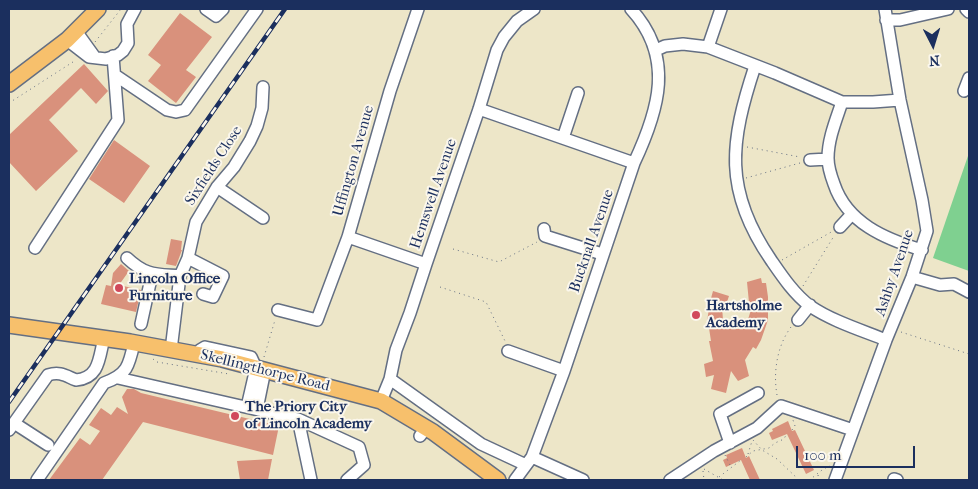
<!DOCTYPE html>
<style>
body{margin:0}
#map{position:relative;width:978px;height:489px;overflow:hidden;background:#ede6c8;font-family:"IM FELL French Canon",serif}
canvas{display:block}
.frame{position:absolute;inset:0;border:10px solid #1b2f5e;pointer-events:none}
.north{position:absolute;left:908px;top:20px;width:50px;height:50px;-webkit-text-stroke:4px #fbf7ec;paint-order:stroke;rotate:175deg;font-size:14px;font-weight:700;line-height:20px;text-align:center;color:#1b2f5e}
.north::after{content:'';display:block;margin:auto;width:18px;height:22px;background:#1b2f5e;clip-path:polygon(50% 0,100% 100%,50% 72%,0 100%)}
.scale{position:absolute;left:796px;top:446px;width:119px;height:22px;box-sizing:border-box;border:2px solid #1b2f5e;border-top:0;padding-left:6px;font-size:15px;line-height:18px;white-space:nowrap;color:#1b2f5e;-webkit-text-stroke:4px #fbf7ec;paint-order:stroke}
</style>
<div id="map">
<canvas width="978" height="489"></canvas>
<div class="frame"></div>
<div class="north">N</div>
<div class="scale">100 m</div>
</div>
<script>
const context = document.querySelector('canvas').getContext('2d');
context.lineJoin = 'round';
function fillPath(path, color) { context.fillStyle = color; context.fill(path, 'evenodd'); }
function strokePath(path, color, width, dash) { context.strokeStyle = color; context.lineWidth = width; context.lineCap = dash ? 'butt' : 'round'; context.setLineDash(dash || []); context.stroke(path); }
function drawText(font, color, halo, rows, align = 'center') {
  context.font = font + ' "IM FELL French Canon",serif'; context.lineWidth = 4; context.setLineDash([]); context.textBaseline = 'middle'; context.strokeStyle = halo; context.fillStyle = color; for (const [text, x, y, turn = 0] of rows) {
    context.save(); context.translate(x, y); context.rotate((+turn || 0) * Math.PI / 180); context.textAlign = isNaN(turn) ? turn : align; if (halo) context.strokeText(text, 0, 0); context.fillText(text, 0, 0); context.restore();
  }
}
fillPath(new Path2D(`
 M969,153V271L933,258Z`), '#7fd090');
fillPath(new Path2D(`
 M180,13L212,37L186,70L196,77L176,103L148,81L161,65L148,55Z
 M84,64L108,91L96,104L81,88L49,120L78,151L36,191L9,162V135Z
 M114,140L150,166L124,203L89,179Z
 M171,239L182,241L181,250H182L176,266L166,264Z
 M121,264L129,271L119,285L141,290L136,312L101,304L106,285L111,286L113,273Z
 M761,278L762,283H766L768,297V320L761,340L756,349L753,347L745,360L749,376L738,381L731,371L726,393L711,389L714,375L706,377L704,364L713,361L709,341H711L709,328L707,329L706,322H707L709,308H706L707,301L710,302L713,291L729,296L726,305H722L723,321L730,327L737,329L746,326L750,313L747,282Z
 M127,389H134L141,393L279,426L273,455L143,422L102,480H49L80,438L90,445L100,431L89,425L101,408L111,415L117,407L128,414L122,397Z
 M788,421L792,431L795,430L814,470L806,474L787,434L772,440L769,433L773,431L772,429Z
 M742,448L746,458L749,456L760,480H750L741,460L726,467L723,460L727,458L726,455Z
 M272,459L268,480H240L237,461Z`), '#d9917c');
const minor = new Path2D(`
 M206,9L216,16L223,9
 M966,9L969,12
 M886,20H900L948,9
 M76,31L94,56
 M67,40L89,57L106,59L118,55L123,51L128,43L127,24L135,9
 M708,47L721,9
 M656,50L665,46L683,44L708,47L775,73L842,102H873L900,100
 M755,66C730,142 723,190 771,260C782,276 794,294 810,306C832,321 861,330 886,340
 M115,75L167,110L176,112L185,110L257,9
 M964,91L969,78
 M842,102C836,120 828,139 828,158C828,166 831,176 834,184C847,223 885,239 922,250
 M479,109L634,163
 M563,138L578,93
 M810,160L828,159
 M217,187L263,218
 M840,227L852,214
 M544,229L545,236L602,254
 M348,237L426,264
 M35,248L118,120L113,56
 M127,258C146,276 156,274 180,276
 M188,258L223,276L213,297L203,294
 M912,277L940,285L954,284L969,292
 M278,310L317,320L348,237L390,91L418,9
 M798,320L810,305
 M141,324L152,274
 M171,350L180,276L188,258L196,222L217,187L234,167L250,141L257,126L262,108L263,87
 M508,351L564,371
 M197,354L200,350L205,347L251,357L256,368L247,407
 M118,378L298,419
 M390,379L481,444L526,465
 M381,401L390,379L396,350L410,313L426,264L479,109L497,50L504,37L517,21L534,9
 M257,409L265,370
 M14,423L48,445
 M9,430L48,375C60,371 66,376 76,380C100,378 99,357 104,338
 M420,436L426,428
 M730,443L720,414L758,393
 M532,457L583,480
 M894,479L897,480
 M37,480L104,383C127,375 129,366 134,343
 M311,480L298,419L359,447L364,465L347,480
 M515,480L532,457L564,371L634,163C659,110 675,57 631,9
 M670,480L714,451L757,428L781,406L853,430
 M835,480L886,340L912,277L927,231L922,200L900,100L885,9`);
const major = new Path2D(`
 M9,84L67,40L98,9
 M9,325L130,342L222,359L381,401L433,432L498,480`);
strokePath(minor, '#646f83', 14);
strokePath(major, '#646f83', 18);
strokePath(new Path2D(`
 M95,42L121,9
 M9,103L76,60
 M747,147L800,157
 M746,178L800,163
 M453,249L499,262L537,242
 M782,260L833,231
 M803,286L834,236
 M440,287L486,302L505,341
 M901,332L969,354
 M264,357L275,320
 M153,359L157,362L229,374
 M777,395C773,372 777,346 791,327
 M792,430L795,426L793,420
 M753,440L762,450L777,459L799,480
 M748,454L752,441
 M725,455L731,467
 M746,457L753,451L769,448L775,443L784,439L787,433
 M704,469L723,480
 M703,471L704,480
 M818,475L819,480
 M719,477L741,460
 M713,480H722
 M809,480C817,475 821,469 830,466`), '#646f83', 1, [1, 4]);
strokePath(minor, '#fff', 11);
strokePath(major, '#f7c06c', 15);
const rail = new Path2D(`
 M9,402L285,9`);
strokePath(rail, '#1b2f5e', 4.5);
strokePath(rail, '#fbf7ec', 2.5, [8]);
for (const [x, y, r, color] of [
 [119,288,5,"#d1495b"],
 [696,315,5,"#d1495b"],
 [235,416,5,"#d1495b"]
]) { const dot = new Path2D(); dot.arc(x, y, r, 0, 2 * Math.PI); context.fillStyle = color; context.fill(dot); strokePath(dot, '#fbf7ec', 2); }
drawText('15px', '#1b2f5e', '#fbf7ec', [
 ["Uffington Avenue",354,161,-74],
 ["Sixfields Close",214,166,-57],
 ["Hemswell Avenue",434,194,-71],
 ["Bucknall Avenue",592,241,-71],
 ["Ashby Avenue",895,273,-71],
 ["Skellingthorpe Road",265,371,14]
]);
drawText('bold 15px', '#1b2f5e', '#fbf7ec', [
 ["Lincoln Office",129,279],
 ["Furniture",129,296],
 ["Hartsholme",706,306],
 ["Academy",706,323],
 ["The Priory City",245,407],
 ["of Lincoln Academy",245,424]
], 'left');
</script>
